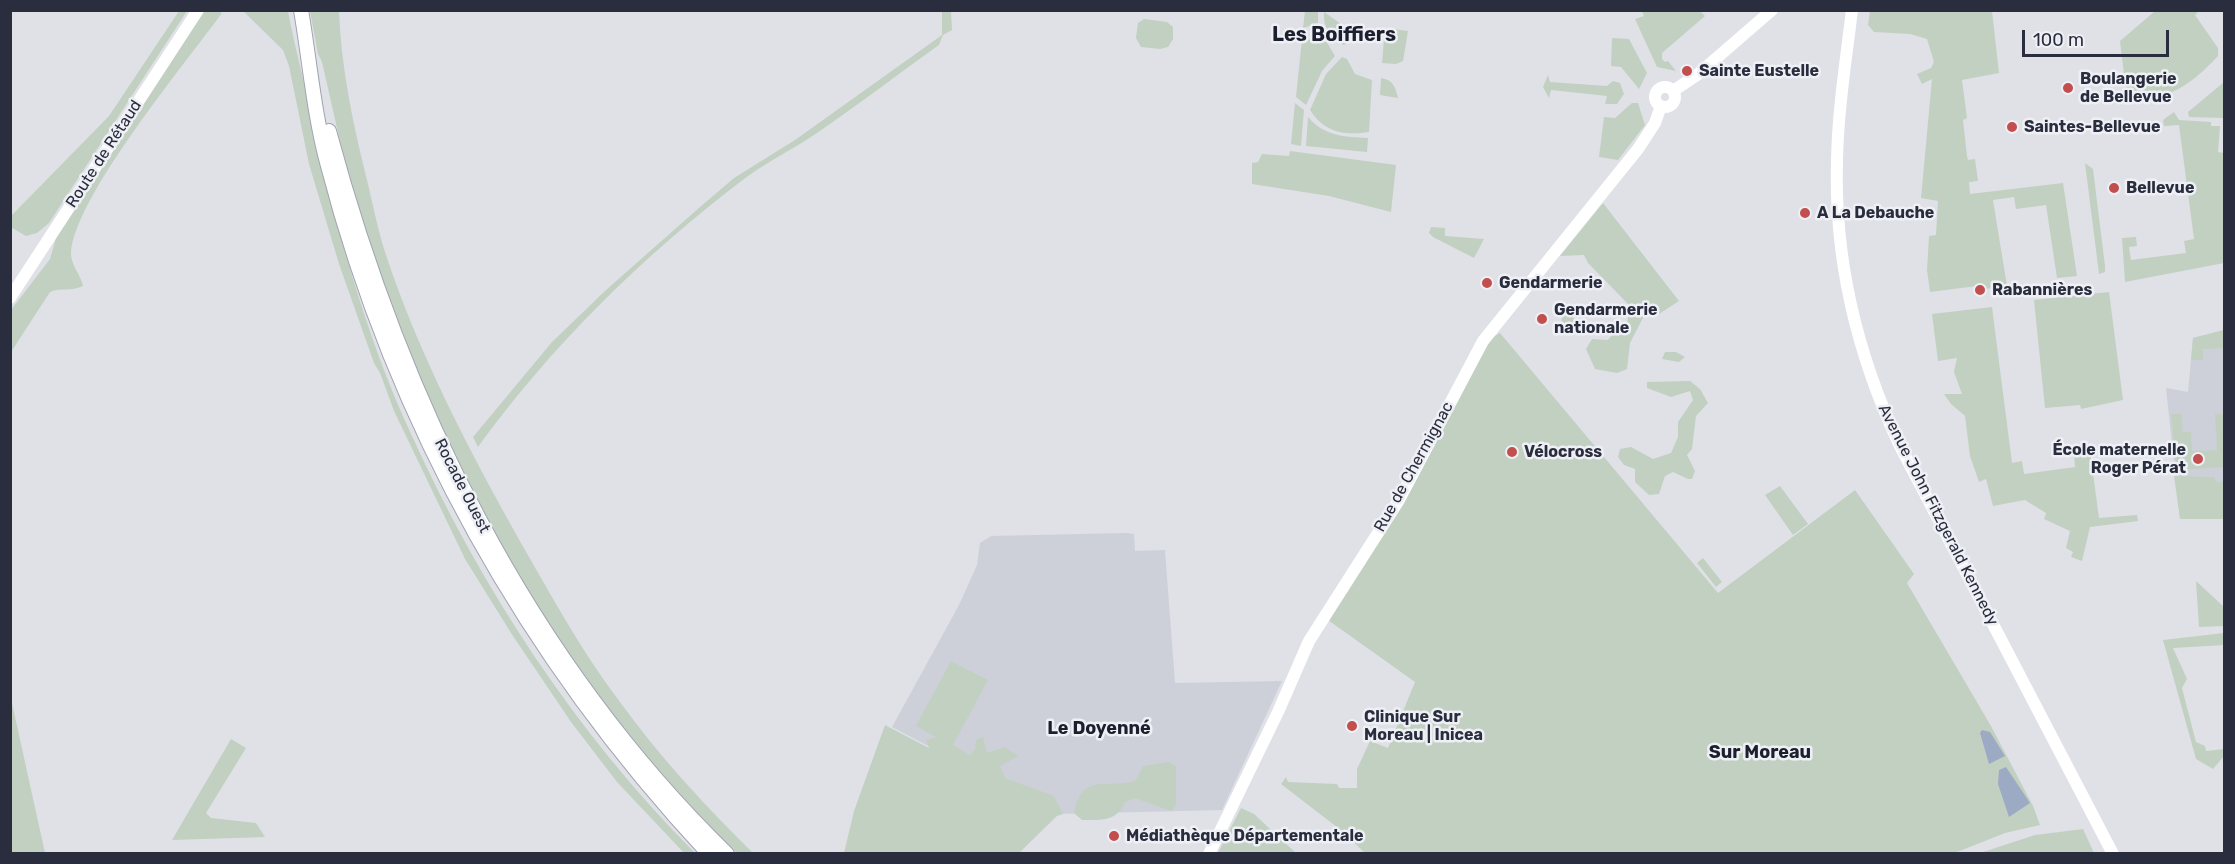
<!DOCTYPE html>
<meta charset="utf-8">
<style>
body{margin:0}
#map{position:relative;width:2235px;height:864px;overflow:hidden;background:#dfe1e7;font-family:Rubik,sans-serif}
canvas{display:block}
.frame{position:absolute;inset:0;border:12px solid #292d3d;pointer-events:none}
.scale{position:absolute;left:2022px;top:30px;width:147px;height:27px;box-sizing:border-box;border:3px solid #292d3d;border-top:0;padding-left:8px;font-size:18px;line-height:21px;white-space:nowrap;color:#292d3d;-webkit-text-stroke:4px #eef0f5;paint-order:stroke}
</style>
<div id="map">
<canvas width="2235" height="864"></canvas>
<div class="frame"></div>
<div class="scale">100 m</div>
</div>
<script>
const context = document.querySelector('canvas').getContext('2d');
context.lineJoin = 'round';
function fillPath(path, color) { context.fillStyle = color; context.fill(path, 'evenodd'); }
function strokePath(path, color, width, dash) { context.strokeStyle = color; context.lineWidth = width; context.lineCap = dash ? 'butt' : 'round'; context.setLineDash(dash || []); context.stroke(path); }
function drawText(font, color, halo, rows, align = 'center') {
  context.font = font + ' Rubik,sans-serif'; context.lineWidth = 5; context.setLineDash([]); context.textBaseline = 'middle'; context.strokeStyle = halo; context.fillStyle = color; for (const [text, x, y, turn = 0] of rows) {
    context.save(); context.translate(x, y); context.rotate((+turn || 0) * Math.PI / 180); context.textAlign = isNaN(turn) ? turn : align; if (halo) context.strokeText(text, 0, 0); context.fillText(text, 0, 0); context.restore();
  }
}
fillPath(new Path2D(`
 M2224,330V519H2180L2166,388L2188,392L2193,338Z
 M1126,533L1134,534L1135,551L1165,550L1175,683L1282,681L1222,810L1057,814L892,727L959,605L977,565L980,543L991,536Z`), '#cdd0d9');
fillPath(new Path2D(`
 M179,11H187L49,223L37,233L26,236L12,228L11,216L109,116Z
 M204,11H216L222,13C185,64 76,195 71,252C70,264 81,275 83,286C70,292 62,287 50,292L11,352V310L50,259L56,238Z
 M243,11H288C294,44 303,76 310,108C334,219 364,333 412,436C482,590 576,733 695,853H684L617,782L571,722L511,633L465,559L394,411L380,373L374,363L339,264L309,164L289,66L283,50Z
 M310,11H339C341,65 352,119 365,172C372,199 377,228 386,255C419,355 470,452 521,543C552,597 582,652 620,702C659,756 706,807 753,853H737C603,721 507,576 430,405C418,377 404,350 393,322C360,238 342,149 322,62L318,54Z
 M942,11H951L952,30L943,35L939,45C898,74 858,105 817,133C792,150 764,163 740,182C640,259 552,345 478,447L473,437L552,342L606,290L700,207L734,178L795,140L942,35Z
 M1305,11H1318V23L1303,28Z
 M1642,11H1700L1705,16L1662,53V59L1665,62L1668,61L1676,71L1657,67L1635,19L1644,16Z
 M1870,11H1992L1999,73L1962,80L1967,118L1963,120L1967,156L1968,160L1975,159L1978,181L1969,182L1970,194L2063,183L2077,276L2057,278L2046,205L2016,209L2014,197L1993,200L2007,286L1978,290L1977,286L1930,292L1927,270L1929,236L1936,235L1938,201L1921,198L1932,79L1922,84L1917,74L1931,68L1934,62L1927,39L1910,34L1874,32L1868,25Z
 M2155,11H2199L2195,15L2218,48V56C2181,95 2167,97 2115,104L2114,101L2127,99L2120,41Z
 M1324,12L1347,28L1349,42L1344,45C1329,39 1323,27 1324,12Z
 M1144,19L1167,22L1173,27V39L1168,47L1160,49L1141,47L1136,38L1138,23Z
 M1385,28L1408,31L1403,61L1396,64L1382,63Z
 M1612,38L1629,39L1647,73L1639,89L1621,67L1611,66Z
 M1302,39L1326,41L1335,56L1322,71L1306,105L1296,97Z
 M1342,57L1347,59L1355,74L1372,80L1369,132C1344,136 1324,132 1310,110L1326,74Z
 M1548,75L1550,82L1607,86L1613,81L1620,83L1624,94L1617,104H1605L1607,96L1551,90L1549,98L1543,87Z
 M1381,78C1393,80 1395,86 1398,98L1380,95Z
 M2224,82V118L2189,117L2188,112Z
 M1295,103L1304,110L1301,146L1291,144Z
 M1632,103H1638L1645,125L1618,160L1599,157L1604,117L1615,118Z
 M2174,112L2179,120L2211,122V126H2220L2218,152L2224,153V263L2125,282L2122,238L2136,237L2137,246L2129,247L2131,260L2186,253L2184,241L2194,239L2179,125L2164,126L2163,120Z
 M1308,117C1324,136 1344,137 1368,138L1367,152L1306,146Z
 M1290,151L1396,165L1391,212L1329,196L1252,184V163L1258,162L1262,154L1289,156Z
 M2085,163L2093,169L2105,266V272L2099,274Z
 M1603,203L1679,301L1659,314L1648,308L1630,343L1627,369L1617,373L1595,369L1586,349L1592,339L1608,340L1613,334V323L1622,322L1626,329L1630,306L1588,263L1584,255L1560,256Z
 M1431,227L1445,228V236L1484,239L1474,258L1433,237L1429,233Z
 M2109,292L2123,400L2081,409L2080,405L2045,408L2034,300Z
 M1569,307L1573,313L1574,329L1572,331L1561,320Z
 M1992,307L2012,463L2022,461L2024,474L2075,467L2074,454L2090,451L2099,518L2137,515L2138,521L2090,527L2082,561L2071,557L2073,552L2066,548L2070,531L2044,519L2046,513L2025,500L1993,506L1986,479L1979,482L1970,456L1965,416L1951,404L1944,394H1962L1954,372L1957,358L1938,361L1932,314Z
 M2224,330V348L2203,349V360H2191L2193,338Z
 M1500,333L1718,593L1855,490L1914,574L1907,583L1991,726L2033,806L2040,825L2005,833L1952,854L1365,853L1342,831L1281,784L1286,777L1288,782L1337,784L1339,788H1357V769L1370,741L1388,748L1415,682L1328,620L1465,375L1493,337Z
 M1665,352H1676L1685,357L1679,362L1662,359Z
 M1690,381L1700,389L1708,403L1696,416L1692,449L1687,455L1695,471L1692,479H1688L1673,472L1665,476L1659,494L1649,495L1635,482V469L1624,465L1618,457L1620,449L1631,447L1653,459L1671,453L1678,437V422L1693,400L1690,391L1671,397L1647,388V382Z
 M2171,414H2181L2183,432H2191L2192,451L2217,450L2215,414H2224V467L2177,470Z
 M2174,476L2214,477L2216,482H2224V519H2180Z
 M1780,486L1808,524L1793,535L1765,495Z
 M1703,558L1722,582L1716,587L1697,563Z
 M2196,581L2224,607V626L2199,627Z
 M2224,633V645L2173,648L2187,679L2182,688L2196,742L2205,746L2206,751L2224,749V756L2213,769L2196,759L2163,640Z
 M951,661L988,680L953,745L970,755L975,749L976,740L983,737L987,753L1005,747L1018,756L1000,766L1005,778L1054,796L1063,814L1057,816L1019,853H844L854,811L885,725L929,748L926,740L936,737L916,726Z
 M10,694L45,853H11Z
 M231,739L246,748L206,813L211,818L256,823L265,837L172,840Z
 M1168,762L1176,766V806L1171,811L1135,798L1125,802C1117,822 1101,820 1082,820L1074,813C1082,772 1106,789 1135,781L1143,766Z
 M1241,808L1254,814L1296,853H1218Z
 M2083,829L2094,853H1980L2035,835Z`), '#c2d0c1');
fillPath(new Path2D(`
 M1982,730L1990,732L2005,756L1989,764L1980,733Z
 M2006,767L2030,803L2009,817L1998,784L1999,770Z`), '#9daac4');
const primary = new Path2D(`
 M301,10C310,63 314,115 328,166C395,424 527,659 709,854
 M329,131C401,399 525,657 727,854`);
strokePath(primary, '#9fa4b1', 16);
strokePath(new Path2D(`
 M1852,10C1846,60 1838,110 1837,160C1834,261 1857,355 1900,446L2113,854
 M1655 97a10 10 0 1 1 20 0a10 10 0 1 1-20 0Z
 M1673,91L1697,75L1772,10
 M10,298L198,10
 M1209,854L1278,712L1309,641L1399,500L1483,341L1638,149L1655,123L1661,106`), '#fff', 12);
strokePath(primary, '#fff', 14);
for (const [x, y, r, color] of [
 [1687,71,6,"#c24e4e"],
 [2068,88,6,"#c24e4e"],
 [2012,127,6,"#c24e4e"],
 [2114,188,6,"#c24e4e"],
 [1805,213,6,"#c24e4e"],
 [1487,283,6,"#c24e4e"],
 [1980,290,6,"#c24e4e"],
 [1542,319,6,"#c24e4e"],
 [1512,452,6,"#c24e4e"],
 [2198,459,6,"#c24e4e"],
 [1352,726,6,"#c24e4e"],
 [1114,836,6,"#c24e4e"]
]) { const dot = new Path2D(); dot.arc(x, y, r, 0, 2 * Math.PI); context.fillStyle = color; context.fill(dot); strokePath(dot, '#eef0f5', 2); }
drawText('bold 16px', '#292d3d', '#eef0f5', [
 ["Sainte Eustelle",1699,71],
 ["Boulangerie",2080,79],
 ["de Bellevue",2080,97],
 ["Saintes-Bellevue",2024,127],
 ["Bellevue",2126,188],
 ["A La Debauche",1817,213],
 ["Gendarmerie",1499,283],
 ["Rabannières",1992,290],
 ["Gendarmerie",1554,310],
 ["nationale",1554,328],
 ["École maternelle",2186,450,"right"],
 ["Roger Pérat",2186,468,"right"],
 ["Vélocross",1524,452],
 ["Clinique Sur",1364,717],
 ["Moreau | Inicea",1364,735],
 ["Médiathèque Départementale",1126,836]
], 'left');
drawText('16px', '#292d3d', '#eef0f5', [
 ["Route de Rétaud",104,154,-57],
 ["Rue de Chermignac",1414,467,-61],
 ["Rocade Ouest",462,486,63],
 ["Avenue John Fitzgerald Kennedy",1938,515,63]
]);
drawText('bold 18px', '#1c1f2d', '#eef0f5', [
 ["Le Doyenné",1099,729],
 ["Sur Moreau",1760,753]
]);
drawText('bold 20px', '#1c1f2d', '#eef0f5', [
 ["Les Boiffiers",1334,35]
]);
</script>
